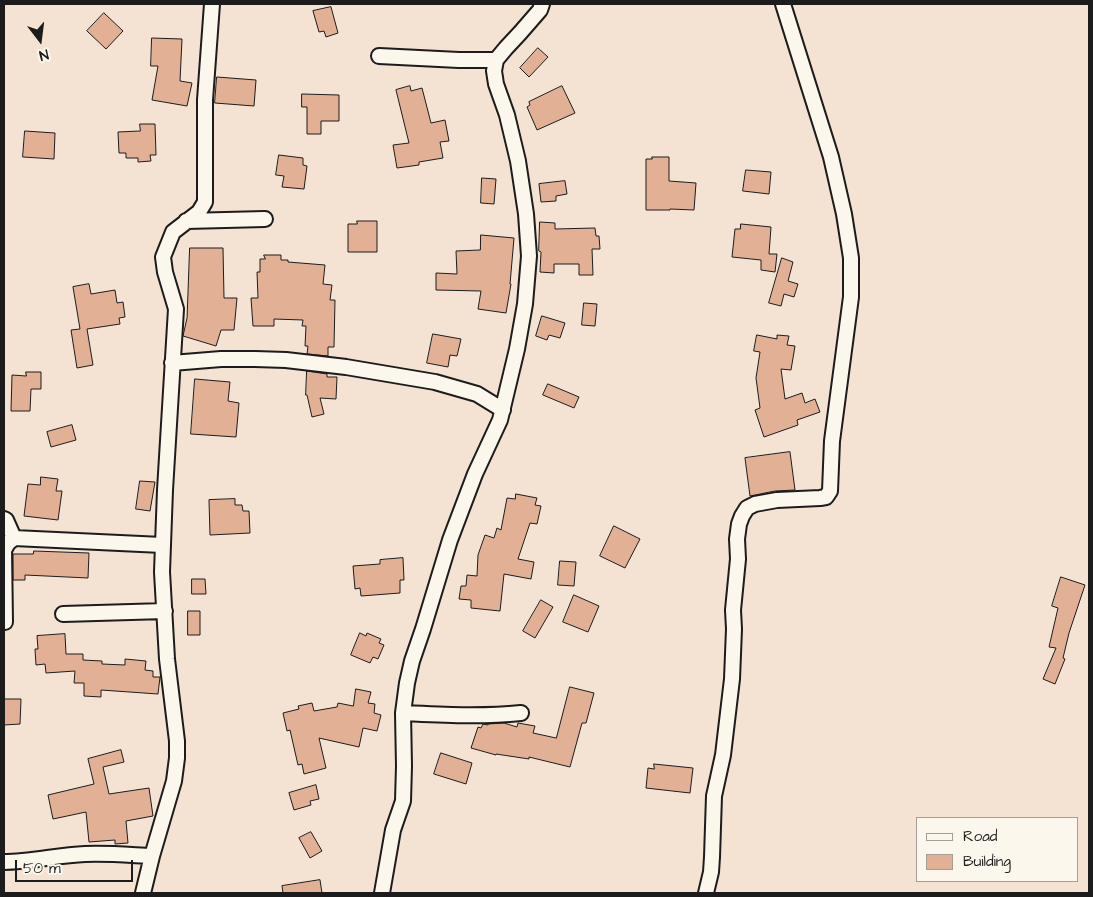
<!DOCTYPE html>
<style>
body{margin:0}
#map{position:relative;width:1093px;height:897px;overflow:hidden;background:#f4e2d2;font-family:"Architects Daughter",sans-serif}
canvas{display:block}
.frame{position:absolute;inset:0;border:5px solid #1c1c1c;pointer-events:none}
.legend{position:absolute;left:916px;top:817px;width:162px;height:65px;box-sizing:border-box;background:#fbf7ec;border:1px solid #a29f99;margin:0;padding:6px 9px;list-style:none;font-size:15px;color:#1c1c1c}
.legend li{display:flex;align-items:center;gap:10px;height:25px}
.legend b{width:25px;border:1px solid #a29f99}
.north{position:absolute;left:15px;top:15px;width:50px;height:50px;-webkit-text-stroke:4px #fbf7ec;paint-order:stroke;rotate:165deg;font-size:14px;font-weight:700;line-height:20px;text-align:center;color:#1c1c1c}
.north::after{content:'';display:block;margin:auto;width:18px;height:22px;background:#1c1c1c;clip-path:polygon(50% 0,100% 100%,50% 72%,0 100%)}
.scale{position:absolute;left:15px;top:860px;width:118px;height:22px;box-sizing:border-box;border:2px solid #1c1c1c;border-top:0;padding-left:6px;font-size:15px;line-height:18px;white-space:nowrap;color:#1c1c1c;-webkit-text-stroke:4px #fbf7ec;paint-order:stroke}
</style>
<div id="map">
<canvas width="1093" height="897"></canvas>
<div class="frame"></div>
<ul class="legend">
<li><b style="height:6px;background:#fbf7ec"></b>Road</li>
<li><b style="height:14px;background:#e2b095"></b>Building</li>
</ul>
<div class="north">N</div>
<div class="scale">50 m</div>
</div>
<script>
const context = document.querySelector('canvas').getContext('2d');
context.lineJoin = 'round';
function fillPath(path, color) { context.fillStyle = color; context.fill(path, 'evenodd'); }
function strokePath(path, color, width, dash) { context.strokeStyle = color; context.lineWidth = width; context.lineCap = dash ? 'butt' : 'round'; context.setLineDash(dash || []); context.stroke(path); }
const building = new Path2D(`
 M331,7L338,33L326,37L324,31L319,32L313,11Z
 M104,13L123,31L106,49L87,31Z
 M152,38L182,39L180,81L192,83L187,106L152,100L158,66H151Z
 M538,48L548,57L529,77L520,68Z
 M217,77L256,80L254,106L215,103Z
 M410,86L411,91L422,88L431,123L445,120L449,141L440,142L443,158L419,162V165L397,168L393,145L409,143L396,90Z
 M562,86L575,113L537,130L527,107L530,105L529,102Z
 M302,94L339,95V121H321V134H307V107H302Z
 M140,124H155L156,155H150L151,161L138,162V158H126V153H119L118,132L140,131Z
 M25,131L55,133L54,159L23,157Z
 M279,155L303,158V165L307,166L304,189L282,187L284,176L276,175Z
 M652,157H669V181L696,183L694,210L670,209V210H646V159H652Z
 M746,170L771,172L769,194L743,191Z
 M482,178L496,179L494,204L481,203Z
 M565,181L567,194L556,196V201L541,202L539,184Z
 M357,221H377V252H348V224H357Z
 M540,222L555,223V229L595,228L596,236H599L600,249H592L593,275H579V264H554V273L540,272L541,252L539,251Z
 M741,224L771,227L769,254H777L775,272L761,270V260L732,257L735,229H740Z
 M481,235L514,238L510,284H511L506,313L478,309L481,291L436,290V273L457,274L456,251L480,250Z
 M190,248H223L224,298H237L234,330H221L216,346L183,336L187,318Z
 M264,255H281V260H288V262L325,265L323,284L332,285L330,300H335L334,347H328V356L307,354L308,346H305L306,326H302L303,320L274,319V326H253L251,298H258L257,272H260V259H265Z
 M782,258L793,262L788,281L798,284L794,297L784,294L781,306L769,303Z
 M89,284L91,294L115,290L117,303L123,302L125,317L119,318L120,324L87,329L93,365L77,368L71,330L80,329L73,287Z
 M584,303L597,304L595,326L582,325Z
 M542,316L565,323L560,338L549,335L547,340L536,336Z
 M433,334L461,339L457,356L450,355L448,367L427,363Z
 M757,335L777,339V335L789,336L787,345L795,346L791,370L781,369L785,399L802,393L805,403L815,399L820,412L797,420L798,425L764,437L755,410L760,408L756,378L760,352L754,351Z
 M307,371L327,374V377H337L336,399L320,398L324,414L312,417L307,395H306Z
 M26,372H41V389H31L30,411H11L12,375L26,376Z
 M195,379L230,382L228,401L239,403L236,437L191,434Z
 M548,384L579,397L574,408L543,395Z
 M72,425L76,440L51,447L47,432Z
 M790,452L795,490L775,491L750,496L745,458Z
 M41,477L58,479L56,491H62L58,520L24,516L28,484L40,485Z
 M140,481L155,482L150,511L136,509Z
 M516,494L537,498L535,505L541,506L537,524L530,523L518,559L534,562L531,579L504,574L500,611L471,608V600L459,599L461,586H466L467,575L477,576L478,555L485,535L494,538L497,528L501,530L507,498L515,499Z
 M235,499V505H242L243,511H249L250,533L210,535L209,500Z
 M614,526L640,539L625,568L600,556Z
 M34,551L89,553L88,578L25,575V580H13V554H33Z
 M403,558L404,580H400V593L361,596L360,588L355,589L353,566L380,564V560Z
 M560,561L576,562L574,586L558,585Z
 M1061,577L1085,585L1069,633L1063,658L1065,659L1055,684L1043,679L1056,648L1049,647L1058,608L1052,606Z
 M192,579H205L206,594H192Z
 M574,595L599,606L588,632L563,622Z
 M541,600L553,607L535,638L523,631Z
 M188,611H200V635H188Z
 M360,633L366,636L367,633L381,639L379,643L384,645L378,659L373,657L370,663L351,655Z
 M65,634L66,654H83V660L102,661V664L125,665V659L146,661L145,670L153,671V677H160L158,694L101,690V697L84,696V683H74L75,671L46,673L45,664L36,665L35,649H38L37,636Z
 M570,687L594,693L586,723H582L570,767L529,757V759L496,754V755L471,748L478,727L481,728L483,724L488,725V724L504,723L517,727L518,723L535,726L533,733L556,738Z
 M356,689L371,692L368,703L375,704L374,713L381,715L377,731L363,728L359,747L319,738L326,768L304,774L302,764L298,765L290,730L287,731L283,713L299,709L298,706L312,703L314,711L337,707L338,703L353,706Z
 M4,699H21L20,724L4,725Z
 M121,750L124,762L103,767L109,794L149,788L153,816L126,821L128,843L115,844V840L89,842L86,812L53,819L48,795L94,784L88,759Z
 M441,753L472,763L466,784L434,774Z
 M654,764L693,768L690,793L646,788L648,768L654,769Z
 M316,785L319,799L310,801L311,805L294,810L289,793Z
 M311,832L322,851L310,858L299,838Z
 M320,880L322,893H283L282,886Z`);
fillPath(building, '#e2b095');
strokePath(building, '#1c1c1c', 1);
const street = new Path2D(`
 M379,56L459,60H496
 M186,221L265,219
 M172,363L221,359H255L286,360L346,367L435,382L477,394L503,410
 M4,519L6,520L14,538
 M63,614L165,611
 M5,622L4,550L8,543L14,538L162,545
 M403,713C443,715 482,717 521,713
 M4,862C31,862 58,855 85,854C107,853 130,855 152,856
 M143,893L152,856L174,781L177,758V741L167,659L162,572L165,490L176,309L165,272L163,257L173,232L199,212L205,202V100L212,4
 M382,893L393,830L403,801L404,766L403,713L407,683L412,661L423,629L450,540L475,474L500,420L517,349L525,304L529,256L526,214L518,161L507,115L496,84L494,71L496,60L506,48L520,33L540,10L542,4
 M706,893L711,872L712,857L714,796L723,755L732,679L734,629L733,610L738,559L737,539L739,524L742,516L747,508L755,504L777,500L820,498L826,497L830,491L832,441L851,297V258L844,214L831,157L783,4`);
strokePath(street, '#1c1c1c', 18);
strokePath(street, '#fbf7ec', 14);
</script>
